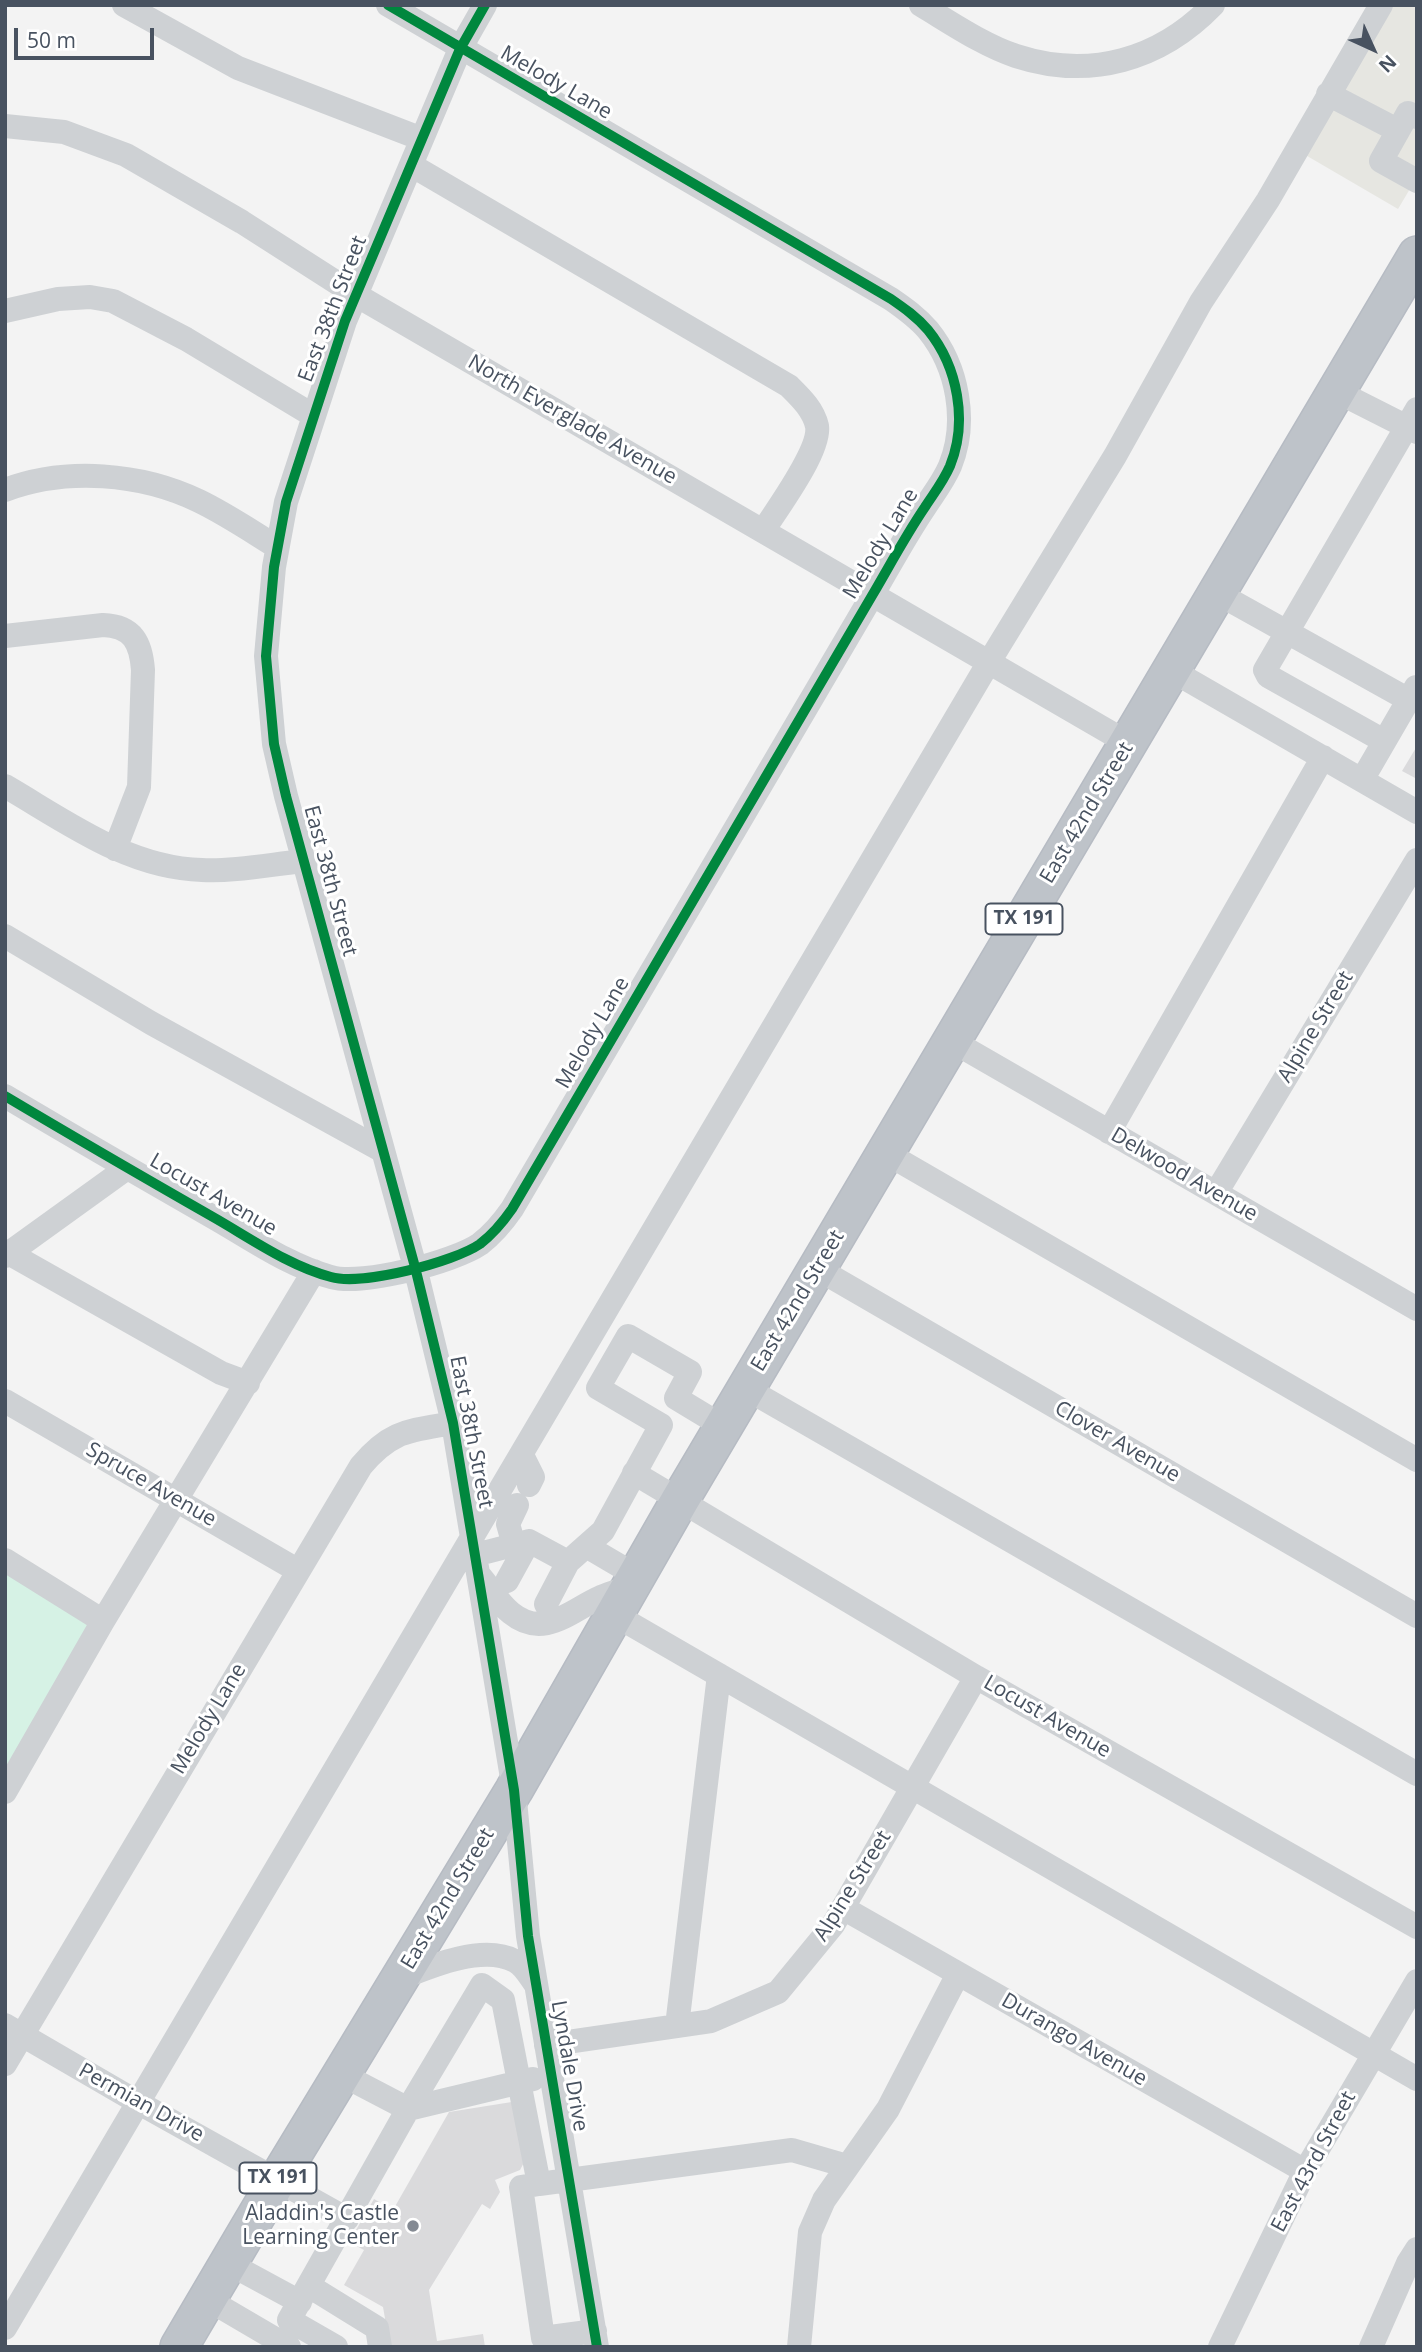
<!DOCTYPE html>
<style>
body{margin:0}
#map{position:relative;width:1422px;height:2352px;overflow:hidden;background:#f3f3f3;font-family:"Open Sans",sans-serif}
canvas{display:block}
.frame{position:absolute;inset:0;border:7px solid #485260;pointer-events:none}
.north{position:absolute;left:1338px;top:14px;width:70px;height:70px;-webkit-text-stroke:5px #fff;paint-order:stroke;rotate:135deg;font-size:19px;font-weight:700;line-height:28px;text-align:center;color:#485260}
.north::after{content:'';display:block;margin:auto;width:24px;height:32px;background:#485260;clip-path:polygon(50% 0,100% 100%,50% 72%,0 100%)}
.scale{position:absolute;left:14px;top:28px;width:140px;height:32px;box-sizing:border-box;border:4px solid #485260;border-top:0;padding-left:9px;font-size:21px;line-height:24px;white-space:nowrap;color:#485260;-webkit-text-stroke:5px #fff;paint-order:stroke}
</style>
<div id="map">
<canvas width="1422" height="2352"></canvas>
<div class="frame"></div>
<div class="north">N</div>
<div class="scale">50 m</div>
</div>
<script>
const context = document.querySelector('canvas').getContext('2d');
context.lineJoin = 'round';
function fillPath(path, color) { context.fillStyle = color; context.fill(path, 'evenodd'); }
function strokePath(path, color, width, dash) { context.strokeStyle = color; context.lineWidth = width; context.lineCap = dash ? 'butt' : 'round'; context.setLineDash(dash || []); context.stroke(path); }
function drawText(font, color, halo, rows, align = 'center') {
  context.font = font + ' "Open Sans",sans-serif'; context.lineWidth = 6; context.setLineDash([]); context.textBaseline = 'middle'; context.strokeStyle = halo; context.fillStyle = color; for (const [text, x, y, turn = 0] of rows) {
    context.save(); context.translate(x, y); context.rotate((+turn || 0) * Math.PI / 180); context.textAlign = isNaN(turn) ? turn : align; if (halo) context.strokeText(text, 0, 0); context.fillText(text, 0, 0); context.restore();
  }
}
fillPath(new Path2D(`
 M1388,5H1417V177L1398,209L1302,153Z`), '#e6e6e1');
fillPath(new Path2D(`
 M5,1557L109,1619L5,1795Z`), '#d6f2e5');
fillPath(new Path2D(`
 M1417,746V779L1402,771Z
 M518,2101L530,2151L520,2170L495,2180L500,2192L490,2209L482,2204L429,2290L437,2341L483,2334L485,2347H390L383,2307L344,2285L364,2250L349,2242L374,2199L393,2210L449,2112Z`), '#dadadc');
const highway = new Path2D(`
 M179,2347L278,2179L514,1790L680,1500L1417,255`);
strokePath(highway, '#b6bbc3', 40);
strokePath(new Path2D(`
 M124,5L238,68L422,139
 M485,5L460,49L345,321L286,502L274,567L266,656L274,744L286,796L415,1267L453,1423L514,1790L528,1936L597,2347
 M921,5C951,23 983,45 1016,56C1090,80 1160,60 1213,5
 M1328,94L1397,130
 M1417,117L1408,113L1381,161L1417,181
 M5,126L64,132L126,155L242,222L356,295L1128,743
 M411,165L789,386C800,397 813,409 817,426C821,450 777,509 763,531
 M5,311L58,299L90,297L113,301L186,339L314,416
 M1336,391L1417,432
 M5,490C66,467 141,473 199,501C226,514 251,531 277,547
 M1217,593L1409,700
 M5,636L103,625C133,626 141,643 143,670L139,787L115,849
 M1171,670L1417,812
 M1384,741L1268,676L1265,670L1417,409
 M1362,780L1416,687
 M5,786C67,822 128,868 202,870C233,872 272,864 304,861
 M5,936L151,1023L383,1151
 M952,1041L1417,1309
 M5,1096C74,1137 143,1177 213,1217C250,1238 289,1266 331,1277C362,1286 454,1262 480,1244C493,1234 503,1222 512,1209L873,594C890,565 906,535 925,507C934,493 943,482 950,466C968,422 958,367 928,330C917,317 904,308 891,299L388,5
 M1109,1132L1323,757
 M886,1153L1417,1460
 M1216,1193L1417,860
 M5,1251L221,1373L248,1383
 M5,1256L127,1168
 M818,1269L1417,1616
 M747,1389L1417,1774
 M5,1401L297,1570
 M522,1455L533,1477L529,1485
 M634,1473L976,1677L1417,1927
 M514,1545L508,1524L517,1505
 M586,1546L637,1576
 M475,1555L529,1541L568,1562
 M5,1560L103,1621
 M479,1575C490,1587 498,1603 511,1613C544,1640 571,1610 601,1597C611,1593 621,1590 632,1586
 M507,1581L529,1541
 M546,1604L568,1562L603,1531L661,1425L598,1388L628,1336L690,1372L676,1398L724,1427
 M615,1615L1417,2079
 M5,1792L103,1621L314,1271
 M843,1908L1305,2171
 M399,1979C431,1966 483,1944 515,1961C524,1965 530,1977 536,1985
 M5,2025L139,2103L347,2219
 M677,2026L719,1675
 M546,2045L711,2021L778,1992L833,1925L976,1677
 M5,2064L361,1466C391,1430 409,1431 453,1423
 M408,2109L482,1985L503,2000L539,2184L792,2150L847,2166
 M408,2109L533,2079
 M539,2184L521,2187L543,2338L595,2331
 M228,2263L300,2302
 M309,2286L377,2328L380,2347
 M207,2299L289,2347
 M5,2328L989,662L1115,456L1201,302L1268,200L1381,5
 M336,2347L289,2320L408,2109L341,2074
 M799,2347L810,2232L824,2200L888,2109L958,1974
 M1220,2347L1305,2171L1417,1981
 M1371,2347L1408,2263L1417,2249`), '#ced1d4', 24);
strokePath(highway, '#bec3c9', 37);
strokePath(new Path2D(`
 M485,5L460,49L345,321L286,502L274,567L266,656L274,744L286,796L415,1267L453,1423L514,1790L528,1936L597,2347
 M5,1096C74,1137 143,1177 213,1217C250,1238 289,1266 331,1277C362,1286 454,1262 480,1244C493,1234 503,1222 512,1209L873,594C890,565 906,535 925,507C934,493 943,482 950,466C968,422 958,367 928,330C917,317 904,308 891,299L388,5`), '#00873e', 10);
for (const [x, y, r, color] of [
 [413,2226,7,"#848a93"]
]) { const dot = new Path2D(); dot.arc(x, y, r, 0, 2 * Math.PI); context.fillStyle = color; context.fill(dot); strokePath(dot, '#fff', 2.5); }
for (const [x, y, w] of [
 [1024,919,77],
 [278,2178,77]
]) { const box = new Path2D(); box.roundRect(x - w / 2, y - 15.5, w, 31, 5); context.fillStyle = '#fff'; context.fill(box); strokePath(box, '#485260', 2); }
drawText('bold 19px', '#485260', null, [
 ["TX 191",1024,919],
 ["TX 191",278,2178]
]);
drawText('21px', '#485260', '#fff', [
 ["Melody Lane",556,83,30],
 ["East 38th Street",333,309,-69],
 ["North Everglade Avenue",572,420,30],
 ["Melody Lane",881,544,-59],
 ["East 42nd Street",1087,813,-59],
 ["East 38th Street",330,881,75],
 ["Alpine Street",1316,1027,-59],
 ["Melody Lane",593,1033,-60],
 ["Delwood Avenue",1184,1175,30],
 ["Locust Avenue",213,1195,30],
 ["East 42nd Street",798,1301,-59],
 ["East 38th Street",471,1432,79],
 ["Clover Avenue",1117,1442,30],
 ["Spruce Avenue",151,1485,30],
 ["Locust Avenue",1047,1717,30],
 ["Melody Lane",209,1719,-59],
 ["Alpine Street",853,1886,-58],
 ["East 42nd Street",448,1899,-59],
 ["Durango Avenue",1074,2040,30],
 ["Lyndale Drive",569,2066,80],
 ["Permian Drive",141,2103,29],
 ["East 43rd Street",1314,2162,-62]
]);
drawText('21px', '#485260', '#fff', [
 ["Aladdin's Castle",399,2214],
 ["Learning Center",399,2238]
], 'right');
</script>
